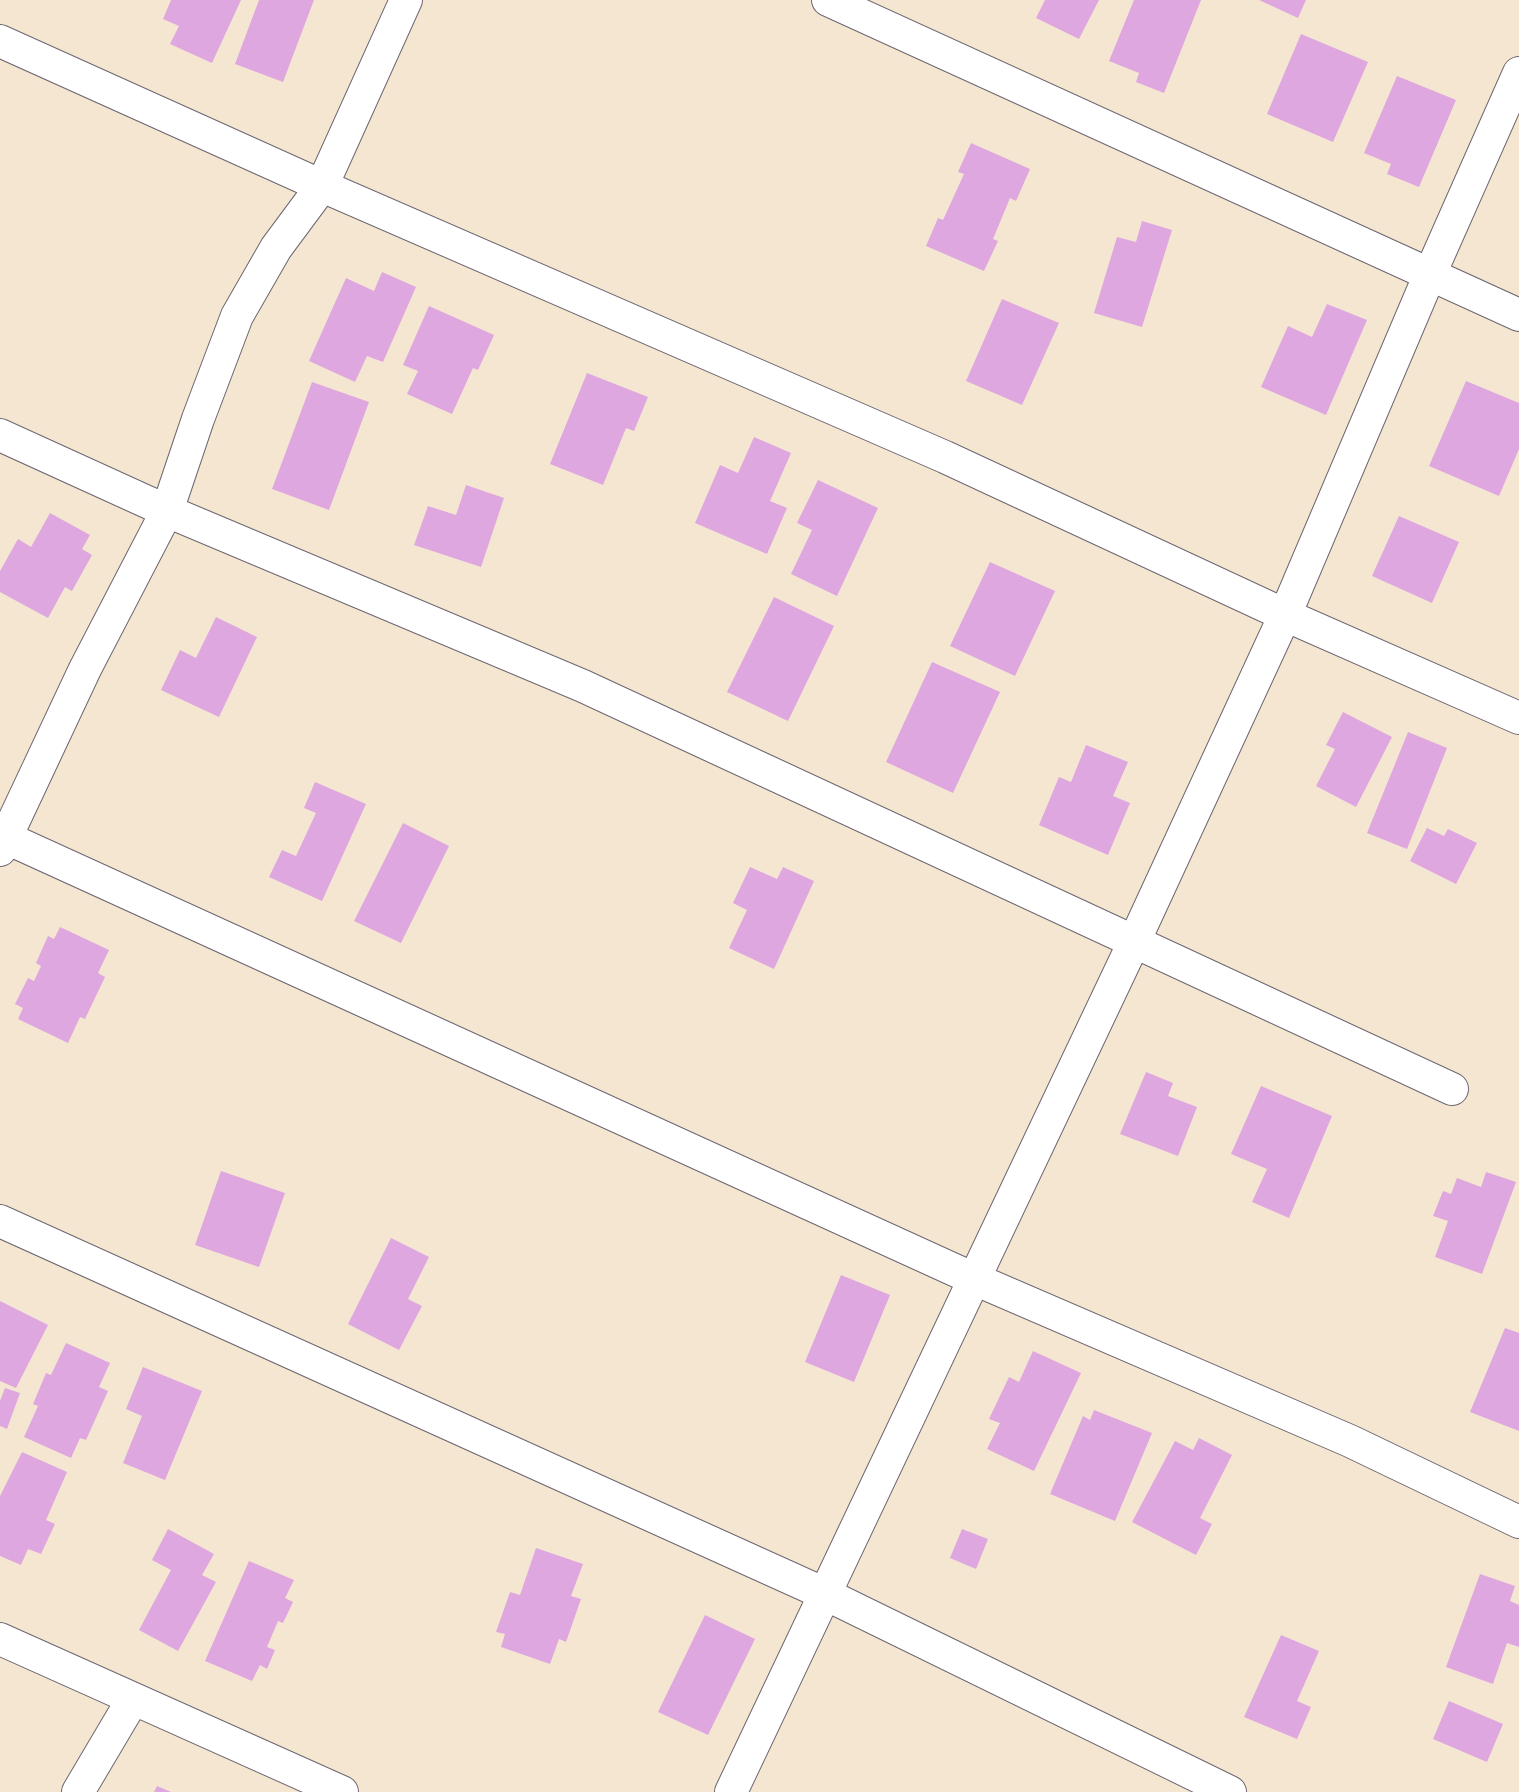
<!DOCTYPE html>
<style>
body{margin:0}
canvas{display:block;background:#f5e6d1}
</style>
<canvas width="1519" height="1792"></canvas>
<script>
const context = document.querySelector('canvas').getContext('2d');
context.lineJoin = 'round';
function fillPath(path, color) { context.fillStyle = color; context.fill(path, 'evenodd'); }
function strokePath(path, color, width, dash) { context.strokeStyle = color; context.lineWidth = width; context.lineCap = dash ? 'butt' : 'round'; context.setLineDash(dash || []); context.stroke(path); }
fillPath(new Path2D(`
 M171,0H241L212,63L170,44L179,26L163,19Z
 M259,0H314L283,82L235,64Z
 M1045,0H1099L1079,39L1036,18Z
 M1134,0H1201L1164,93L1136,82L1139,73L1109,61Z
 M1259,0H1306L1298,18Z
 M1301,34L1368,62L1333,142L1267,114Z
 M1397,76L1456,100L1419,187L1387,174L1391,164L1364,153Z
 M971,143L1030,169L1016,201L1010,198L993,239L998,241L984,271L926,246L938,218L943,220L964,174L958,172Z
 M1142,221L1172,230L1142,327L1094,313L1117,237L1136,242Z
 M382,272L416,287L383,362L367,356L355,382L309,361L346,278L374,291Z
 M1002,299L1059,323L1022,405L966,381Z
 M1327,304L1367,320L1326,415L1261,387L1288,326L1312,337Z
 M429,306L494,335L478,370L473,368L452,414L407,394L418,371L403,365Z
 M587,373L648,397L634,431L626,428L603,485L550,464Z
 M1466,381L1519,403V449L1499,496L1429,466Z
 M312,382L369,402L329,510L272,489Z
 M754,437L791,453L770,501L787,508L767,554L695,523L720,465L738,473Z
 M818,480L878,508L837,596L791,574L812,530L797,523Z
 M466,485L504,498L481,567L414,545L428,506L456,515Z
 M50,513L90,535L82,549L92,555L72,591L65,587L48,618L0,592V571L18,539L31,547Z
 M1399,516L1459,542L1432,603L1372,576Z
 M990,562L1055,591L1015,676L950,646Z
 M774,597L834,626L788,721L727,692Z
 M216,617L257,637L219,717L161,690L180,650L196,658Z
 M932,662L1000,692L953,793L886,762Z
 M1343,712L1392,737L1356,807L1316,786L1335,749L1326,745Z
 M1408,732L1447,748L1407,849L1367,833Z
 M1086,745L1128,762L1113,796L1130,803L1108,855L1039,825L1059,777L1071,782Z
 M315,782L366,804L322,901L269,877L282,850L296,856L316,813L304,808Z
 M403,823L449,846L401,943L354,921Z
 M1427,828L1444,836L1448,829L1477,843L1456,884L1410,861Z
 M750,867L777,879L783,867L814,881L774,969L729,948L747,910L733,903Z
 M60,927L109,950L98,973L105,977L85,1019L80,1017L68,1043L18,1019L23,1008L15,1004L28,978L34,981L41,966L36,963L48,936L54,939Z
 M1146,1072L1173,1083L1168,1096L1197,1107L1178,1156L1120,1134Z
 M1261,1086L1332,1116L1289,1218L1252,1202L1267,1169L1231,1154Z
 M221,1171L285,1193L259,1267L195,1245Z
 M1486,1172L1516,1182L1482,1274L1435,1257L1448,1221L1433,1216L1443,1191L1451,1194L1457,1178L1481,1187Z
 M391,1238L429,1257L408,1299L422,1306L399,1350L348,1324Z
 M841,1275L890,1295L854,1382L805,1362Z
 M0,1301L48,1325L16,1388L0,1381Z
 M1505,1328L1519,1333V1431L1470,1412Z
 M66,1343L110,1363L99,1387L108,1391L86,1440L80,1438L71,1458L24,1437L38,1406L33,1404L46,1373L51,1375Z
 M1033,1351L1081,1373L1034,1471L987,1449L1000,1423L989,1419L1009,1377L1019,1382Z
 M143,1367L202,1391L165,1480L123,1463L142,1416L126,1409Z
 M5,1388L20,1393L7,1429L0,1426V1401Z
 M1094,1410L1152,1433L1115,1521L1050,1494L1083,1416L1090,1420Z
 M1199,1438L1232,1455L1200,1518L1212,1524L1196,1555L1132,1522L1175,1441L1193,1450Z
 M22,1452L67,1472L46,1520L55,1524L41,1554L28,1549L21,1565L0,1556V1496Z
 M168,1529L214,1554L202,1575L216,1582L178,1651L139,1630L171,1570L152,1560Z
 M962,1529L988,1539L976,1569L950,1558Z
 M536,1548L583,1564L571,1596L581,1599L566,1642L559,1639L550,1664L501,1647L505,1634L496,1632L510,1592L520,1595Z
 M249,1561L294,1580L285,1598L293,1602L283,1623L278,1621L267,1647L275,1650L267,1669L260,1665L252,1681L205,1661Z
 M1480,1574L1515,1586L1510,1601L1519,1605V1647L1507,1643L1493,1684L1446,1667Z
 M705,1615L755,1639L708,1735L658,1712Z
 M1281,1635L1319,1651L1297,1701L1311,1707L1297,1739L1244,1717Z
 M1449,1701L1503,1724L1487,1762L1433,1739Z
 M157,1786L171,1792H154Z`), '#dea7e0');
const minor = new Path2D(`
 M828,0L1519,315
 M0,41L322,186L945,457L1285,615L1519,718
 M0,435L167,511L583,686L1452,1089
 M0,835L972,1278L1350,1441L1519,1522
 M0,850L85,669L167,511L198,419L237,316L276,248L322,186L406,0
 M0,1221L823,1593L1230,1792
 M0,1639L342,1792
 M78,1792L133,1699
 M731,1792L1134,942L1285,615L1430,274L1519,73`);
strokePath(minor, '#6c6770', 34);
strokePath(minor, '#fff', 32);
</script>
